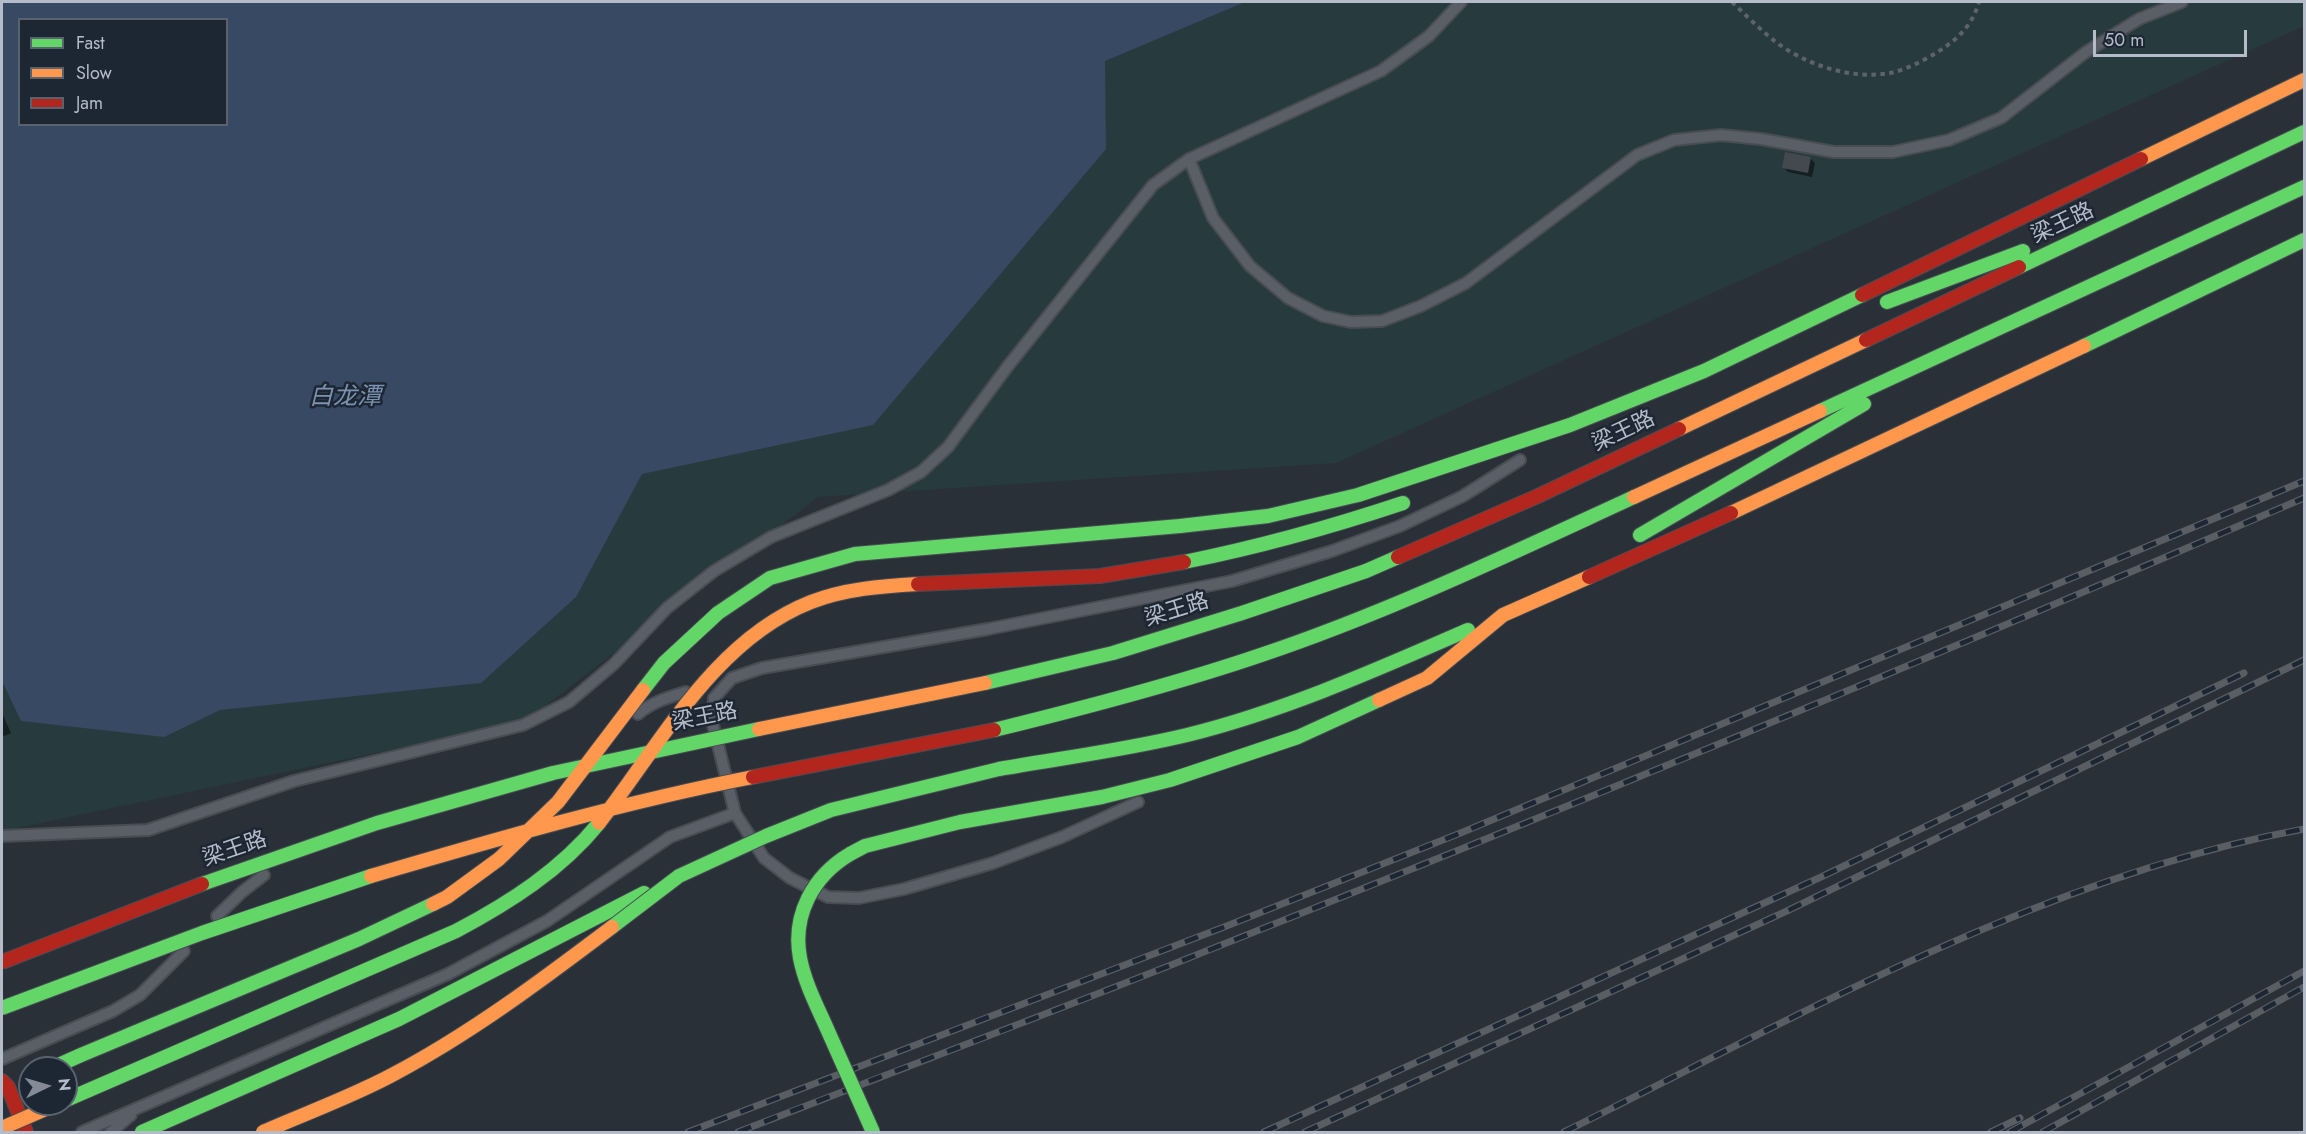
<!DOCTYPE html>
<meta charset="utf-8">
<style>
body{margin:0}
#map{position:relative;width:2306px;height:1134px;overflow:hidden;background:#2a3038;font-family:Jost,sans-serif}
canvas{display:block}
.frame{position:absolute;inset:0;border:3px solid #b4bcc9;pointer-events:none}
.legend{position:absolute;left:18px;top:18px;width:210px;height:108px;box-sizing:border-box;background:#1d2633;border:2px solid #59626f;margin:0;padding:8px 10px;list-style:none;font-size:18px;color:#b4bcc9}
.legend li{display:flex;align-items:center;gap:12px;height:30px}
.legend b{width:30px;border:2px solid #59626f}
.north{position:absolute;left:18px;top:1056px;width:60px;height:60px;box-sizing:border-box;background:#1d2633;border:2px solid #59626f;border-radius:50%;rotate:85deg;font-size:16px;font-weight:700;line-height:24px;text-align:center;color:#b4bcc9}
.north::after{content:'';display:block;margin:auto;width:21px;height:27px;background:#848b96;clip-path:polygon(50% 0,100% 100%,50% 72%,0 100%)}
.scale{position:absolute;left:2093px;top:30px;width:154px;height:27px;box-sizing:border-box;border:3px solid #b4bcc9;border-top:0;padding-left:8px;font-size:18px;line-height:21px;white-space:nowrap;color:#b4bcc9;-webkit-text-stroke:4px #1d2633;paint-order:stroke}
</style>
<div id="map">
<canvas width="2306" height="1134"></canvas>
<div class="frame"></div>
<ul class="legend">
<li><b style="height:8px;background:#63d668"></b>Fast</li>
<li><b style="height:8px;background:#ff974d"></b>Slow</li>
<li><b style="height:8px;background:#b3261e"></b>Jam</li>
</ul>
<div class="north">N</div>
<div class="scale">50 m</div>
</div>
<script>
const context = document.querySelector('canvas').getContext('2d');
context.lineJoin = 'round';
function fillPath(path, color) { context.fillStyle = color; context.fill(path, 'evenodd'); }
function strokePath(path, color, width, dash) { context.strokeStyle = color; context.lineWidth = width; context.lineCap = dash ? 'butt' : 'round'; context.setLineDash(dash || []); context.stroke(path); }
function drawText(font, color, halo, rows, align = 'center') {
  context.font = font + ' Jost,"Noto Sans SC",sans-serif'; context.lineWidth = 5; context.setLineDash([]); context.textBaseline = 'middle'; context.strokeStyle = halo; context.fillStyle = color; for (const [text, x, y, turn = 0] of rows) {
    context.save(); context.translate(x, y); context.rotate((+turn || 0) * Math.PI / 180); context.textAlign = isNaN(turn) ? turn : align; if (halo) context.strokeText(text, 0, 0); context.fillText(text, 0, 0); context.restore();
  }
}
fillPath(new Path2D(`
 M2,2H2304V26L1336,463L818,497L524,722L2,831ZM20,20H226V124H20Z`), '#273a3e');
fillPath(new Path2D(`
 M2,2H1245L1105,61L1106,149L873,425L642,474L576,597L481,683L220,710L164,737L21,721L2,681ZM20,20H226V124H20Z`), '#384963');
fillPath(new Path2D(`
 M1810,158L1815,163L1812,177L1788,172L1784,168Z
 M2,713L11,733L2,737Z`), '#0007');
fillPath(new Path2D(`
 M1785,152L1811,157L1808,173L1782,168Z`), '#444950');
const lane = new Path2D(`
 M1189,159L1213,218L1250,266L1288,298L1323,316L1351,322L1382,321L1421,306L1466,283L1637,155L1674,140L1721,135L1761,139L1834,152H1893L1949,140L2001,118L2086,52L2139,19L2182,2
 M638,714C652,702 669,697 686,692
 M1138,802L1062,837L993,863L904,889L859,898L828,897L790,878L764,858L735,813L712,721L714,698L732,678L762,668L988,629L1232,581L1332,551L1400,526L1463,496L1520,460
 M2,836L148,830L294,781L523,725L569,702L614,664L667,608L714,571L771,537L888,490L921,472L948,447L1008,366L1153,185L1189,159L1381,71L1429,36L1461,2
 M217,916L242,892L264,875
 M2,1059L113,1011L140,995L184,951
 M82,1132L448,974L547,921L670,837L735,813
 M111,1132L131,1115`);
const fast = new Path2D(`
 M2019,267L2304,132
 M1887,302L2023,251
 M2084,346L2304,240
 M1820,411L2304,187
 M1180,526L1268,516L1358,495L1570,425L1704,371L1862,295
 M1640,535L1864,404
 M1184,562C1259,547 1331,527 1403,503
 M985,683L1113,653L1242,613L1366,571L1398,557
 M994,730C1084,708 1173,685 1261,655C1389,612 1512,553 1634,497
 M999,769C1062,758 1125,750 1187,735C1284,711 1376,670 1468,630
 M850,854L865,846L960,822L1102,797L1170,780L1298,737L1379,700
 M52,1068L81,1055
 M142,1132L399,1019L644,893`);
const slow = new Path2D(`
 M2141,159L2304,80
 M1679,429L1866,340
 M1634,497L1820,411
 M1731,513L2084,346
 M1379,700L1427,678L1503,615L1589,577`);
const jam = new Path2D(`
 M1862,295L2141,159
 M1866,340L2019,267
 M1398,557L1538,496L1679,429
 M1589,577L1731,513
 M2,1081L8,1087L26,1132`);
strokePath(lane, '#484c53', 14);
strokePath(fast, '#484c53', 16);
strokePath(slow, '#484c53', 16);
strokePath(jam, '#484c53', 16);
strokePath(new Path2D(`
 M1732,2C1746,15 1760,30 1776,42C1806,65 1852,80 1890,73C1905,70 1923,61 1936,53C1957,40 1972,26 1979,2`), '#5d636a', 4, [4.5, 4.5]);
strokePath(lane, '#5a5e66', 10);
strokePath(fast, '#63d668', 14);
strokePath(slow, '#ff974d', 14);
strokePath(jam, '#b3261e', 14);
const rail = new Path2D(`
 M688,1132L1224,927L1463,832L2304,481
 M738,1132C881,1076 1024,1023 1166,967C1548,816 1927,660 2304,498
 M1264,1132L1821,877L2244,673
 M1305,1132L1789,910L2304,660
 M1564,1132C1799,1016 2044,876 2304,829
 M1991,1132L2020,1118
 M2010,1132L2304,971
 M2043,1132L2304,987`);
strokePath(rail, '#595d64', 7);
strokePath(rail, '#1d2633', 4.5, [14]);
const fastBridge = new Path2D(`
 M643,690L664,663L718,613L770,578L855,554L1180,526
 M850,854C813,876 792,915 800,958C805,984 818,1008 828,1031C843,1065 858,1099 873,1132
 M202,884L377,823L553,773L759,729
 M612,927L679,876L766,836L831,810L999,769
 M2,1008L202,933L371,876
 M81,1055L359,939L433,904
 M66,1100L456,931C509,903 561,870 599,823`);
const slowBridge = new Path2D(`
 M759,729L985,683
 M599,823C660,745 714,640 811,602C844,589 882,586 918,584
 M371,876C497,839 624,802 753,777
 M433,904L447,897L499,859L558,802L643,690
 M2,1128L57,1104
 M263,1132C306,1113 351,1097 392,1075C470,1034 542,980 612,927`);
const jamBridge = new Path2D(`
 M918,584L1100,576L1184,562
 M753,777L994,730
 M2,962L202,884`);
strokePath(fastBridge, '#484c53', 16, []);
strokePath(slowBridge, '#484c53', 16, []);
strokePath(jamBridge, '#484c53', 16, []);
strokePath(fastBridge, '#63d668', 14);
strokePath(slowBridge, '#ff974d', 14);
strokePath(jamBridge, '#b3261e', 14);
drawText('22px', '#b4bcc9', '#1d2633', [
 ["梁王路",2063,224,-25],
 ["梁王路",1624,432,-25],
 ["梁王路",1177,611,-17],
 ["梁王路",705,718,-11],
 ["梁王路",235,850,-19]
]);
drawText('italic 24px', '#7c92b1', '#1d2633', [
 ["白龙潭",345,398]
]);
</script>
